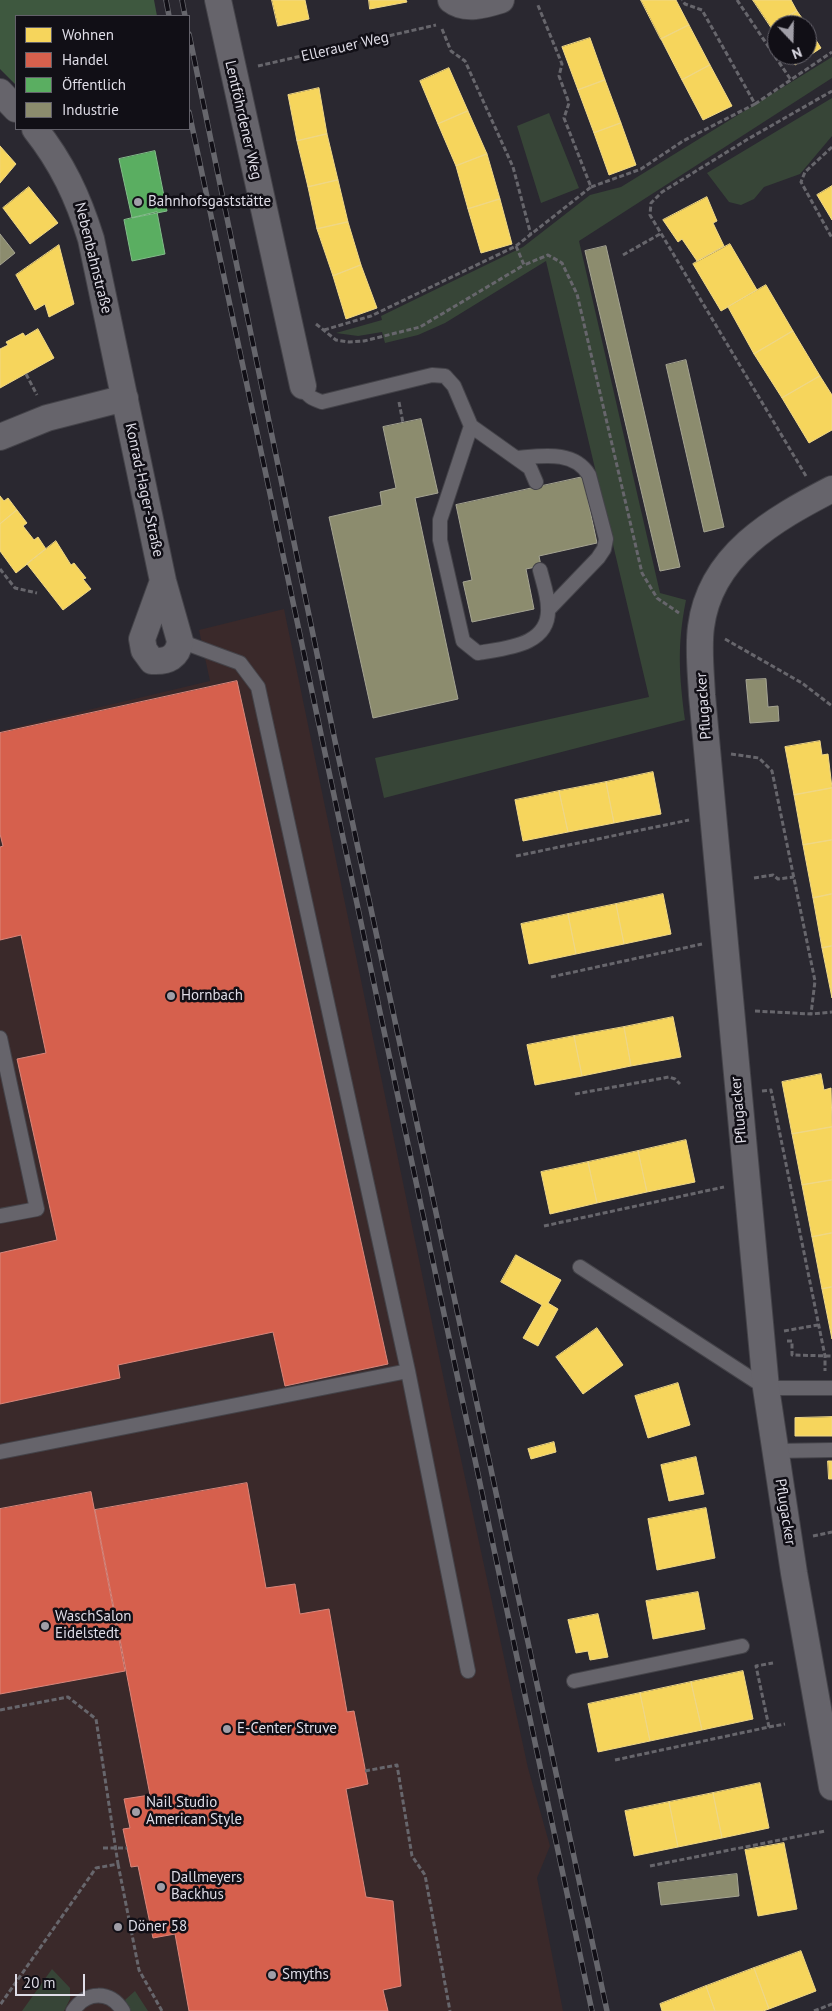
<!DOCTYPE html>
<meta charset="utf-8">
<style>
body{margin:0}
#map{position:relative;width:832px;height:2011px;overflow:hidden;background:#2a2830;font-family:"PT Sans",sans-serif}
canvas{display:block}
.legend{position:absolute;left:15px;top:15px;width:175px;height:115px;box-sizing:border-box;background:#110f16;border:1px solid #63616a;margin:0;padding:6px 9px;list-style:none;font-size:15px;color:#dfdde7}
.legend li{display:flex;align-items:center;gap:10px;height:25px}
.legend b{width:25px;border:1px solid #63616a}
.north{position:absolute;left:767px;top:15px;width:50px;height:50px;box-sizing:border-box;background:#110f16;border:1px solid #63616a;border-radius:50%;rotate:159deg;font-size:14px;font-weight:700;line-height:20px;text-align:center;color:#dfdde7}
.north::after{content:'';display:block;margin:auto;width:18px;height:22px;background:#a09ea7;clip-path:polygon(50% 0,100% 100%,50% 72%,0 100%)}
.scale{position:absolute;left:15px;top:1974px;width:70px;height:22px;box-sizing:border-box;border:2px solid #dfdde7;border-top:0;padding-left:6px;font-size:15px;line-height:18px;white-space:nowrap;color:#dfdde7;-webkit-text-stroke:4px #110f16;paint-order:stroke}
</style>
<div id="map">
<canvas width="832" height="2011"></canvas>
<ul class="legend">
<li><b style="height:14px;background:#f6d55c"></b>Wohnen</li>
<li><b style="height:14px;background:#d6604d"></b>Handel</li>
<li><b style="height:14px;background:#5aae61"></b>Öffentlich</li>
<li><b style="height:14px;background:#8c8c6e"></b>Industrie</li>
</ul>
<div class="north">N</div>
<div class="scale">20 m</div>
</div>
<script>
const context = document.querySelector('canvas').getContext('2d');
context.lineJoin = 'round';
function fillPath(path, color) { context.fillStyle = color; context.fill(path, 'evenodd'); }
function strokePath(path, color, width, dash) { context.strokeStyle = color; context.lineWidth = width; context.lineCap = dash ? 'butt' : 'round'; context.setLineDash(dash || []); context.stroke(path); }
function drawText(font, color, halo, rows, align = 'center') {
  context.font = font + ' "PT Sans",sans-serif'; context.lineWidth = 5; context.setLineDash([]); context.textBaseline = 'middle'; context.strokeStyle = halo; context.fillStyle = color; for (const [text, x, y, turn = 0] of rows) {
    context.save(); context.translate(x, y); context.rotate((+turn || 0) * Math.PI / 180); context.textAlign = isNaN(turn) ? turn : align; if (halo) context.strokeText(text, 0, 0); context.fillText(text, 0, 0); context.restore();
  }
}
fillPath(new Path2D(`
 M284,609L446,1390L528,1768L550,1846L537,1878L563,2011H0V731L210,681L199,630Z`), '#3a292a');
fillPath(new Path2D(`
 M832,57V78L579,241L660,593L686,600C677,645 679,675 685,720L384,798L375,758L649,697L546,261L445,323L418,335L385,343L382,332L358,336L336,333L382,320L381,316L523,247L590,195L621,187Z
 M832,98V136L800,174L764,187L754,199L741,205L729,202L707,173Z
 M549,113L579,188L541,203L517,126Z
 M52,1969L70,1988V1999L64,2011H22Z
 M135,1991L148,2011H131L125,2000Z`), '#374537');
fillPath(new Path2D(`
 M0,0H154L157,16H16V85L0,69Z`), '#3e583f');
const homes = new Path2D(`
 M272,0H305L309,19L278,26Z
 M369,0H406L407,2L370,9Z
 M641,0H676L689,25L661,39Z
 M753,0H791L797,11L771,27Z
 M797,11L807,25H777V37L771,27Z
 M689,25L710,65L682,80L661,39Z
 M807,26L821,48L795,65L788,55H807Z
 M590,38L605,80L578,90L562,47Z
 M710,65L732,106L703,120L682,80Z
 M449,68L468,111L438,124L420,81Z
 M605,80L621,123L594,133L578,90Z
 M319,88L327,134L297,141L288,95Z
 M468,111L487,154L456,166L438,124Z
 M621,123L636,165L609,175L594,133Z
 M327,134L338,180L308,187L297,141Z
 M0,146L16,164L0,183Z
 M487,154L500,199L468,209L456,166Z
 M338,180L348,222L317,229L308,187Z
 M832,186V220L817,195Z
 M29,187L58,223L30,244L3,208Z
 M707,197L717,221L713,223L724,246L697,261L682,239L678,242L663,220Z
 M500,199L512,244L481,253L468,209Z
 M348,222L361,265L333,276L317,229Z
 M730,244L757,290L721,311L693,264Z
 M59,245L74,304L49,317L45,304L35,310L16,275Z
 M361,265L377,308L346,319L333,276Z
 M766,285L793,331L754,354L728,307Z
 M38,329L54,358L0,388V349L8,345L6,342L23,333L25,336Z
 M793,331L820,376L782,398L754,354Z
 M820,376L832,395V430L809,443L782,398Z
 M0,496L4,501L8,498L17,510L0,524Z
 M17,510L27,523L23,526L34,540L38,537L46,549L16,573L0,551V524Z
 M56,541L71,565L74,563L86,578L83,579L91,589L63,610L27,564Z
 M820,741L822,755L828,754L832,788L794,795L785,747Z
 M653,772L661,814L614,823L606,782Z
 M606,782L614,823L568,832L559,791Z
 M832,788V840L803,845L794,795Z
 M559,791L568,832L523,841L515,800Z
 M832,840V894L813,898L803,845Z
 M663,894L671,934L624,944L616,904Z
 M832,894V946L822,948L813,898Z
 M616,904L624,944L576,954L568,914Z
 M568,914L576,954L529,964L521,924Z
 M832,946V998L822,948Z
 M673,1017L681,1057L631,1066L624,1027Z
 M624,1027L631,1066L582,1076L574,1036Z
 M574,1036L582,1076L535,1085L527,1045Z
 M821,1074L824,1090L831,1088L832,1127L792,1134L782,1082Z
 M832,1127V1180L802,1185L792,1134Z
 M686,1140L695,1182L647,1192L638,1151Z
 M638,1151L647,1192L597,1203L588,1162Z
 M588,1162L597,1203L550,1214L541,1172Z
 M832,1180V1233L812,1237L802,1185Z
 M832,1233V1287L822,1289L812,1237Z
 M516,1255L561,1280L548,1303L558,1309L538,1346L523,1338L542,1305L501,1282Z
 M832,1287V1339L822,1289Z
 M597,1328L623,1365L583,1394L556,1357Z
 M678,1383L690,1425L648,1438L635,1396Z
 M832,1417V1436H795V1418Z
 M554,1442L556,1452L531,1459L528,1449Z
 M696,1457L704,1494L669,1501L661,1465Z
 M828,1461H832V1479H829Z
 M706,1508L715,1558L657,1570L648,1519Z
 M698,1592L705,1629L653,1639L646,1601Z
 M598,1614L608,1657L590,1660L588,1651L576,1653L568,1620Z
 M743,1671L753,1719L702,1730L691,1682Z
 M691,1682L702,1730L650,1741L640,1693Z
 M640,1693L650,1741L598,1752L588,1704Z
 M760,1783L769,1828L722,1838L713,1793Z
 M713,1793L722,1838L678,1847L669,1802Z
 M669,1802L678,1847L634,1856L625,1811Z
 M784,1843L797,1909L758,1916L745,1850Z
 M801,1951L816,1991L769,2009L754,1968Z
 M754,1968L769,2009L763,2011H715L706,1986Z
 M706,1986L715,2011H662L660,2004Z`);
fillPath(homes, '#f6d55c');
strokePath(homes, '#efd786', 1);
const shops = new Path2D(`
 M237,681L388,1364L285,1386L273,1332L118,1365L120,1378L0,1404V1253L57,1240L17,1059L46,1053L21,935L0,940V847L3,846L0,834V733Z
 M247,1483L266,1588L295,1584L300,1614L329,1609L347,1712L354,1711L368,1784L346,1789L366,1897L393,1901L401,1986L383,1990L388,2011H189L175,1934L153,1938L138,1866L131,1867L123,1829L130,1828L124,1799L150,1795L95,1510Z
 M91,1492L125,1671L0,1694V1509Z`);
fillPath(shops, '#d6604d');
strokePath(shops, '#d9867b', 1);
const public = new Path2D(`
 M155,151L167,211L132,218L119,159Z
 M157,212L165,254L132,261L124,220Z`);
fillPath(public, '#5aae61');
strokePath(public, '#82bc89', 1);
const industry = new Path2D(`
 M0,234L15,253L0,265Z
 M606,246L680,567L660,571L585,251Z
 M686,360L724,527L704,532L666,365Z
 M421,419L438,493L415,498L458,699L373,718L329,517L382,505L380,492L396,488L383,427Z
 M583,477L597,543L539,556L541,566L526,569L534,609L472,622L463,582L472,580L456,505Z
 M766,679L768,707L778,706L779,721L750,723L746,680Z
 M737,1874L739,1896L661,1905L658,1883Z`);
fillPath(industry, '#8c8c6e');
strokePath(industry, '#a5a492', 1);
const service = new Path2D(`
 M303,386C306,396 313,399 322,402L432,375L445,376L454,386L471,426L440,520V540L463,641L478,653C505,648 550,646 548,608C548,596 543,582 540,570
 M471,426L530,468L536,482
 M517,458C542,456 574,450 589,475L606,539L604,549L598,558L549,609
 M180,641L240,663L258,687L408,1371L468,1671
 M0,1038L37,1209L0,1216
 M580,1267L766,1388H832
 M775,1451L832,1450
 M0,1452L408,1371
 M574,1681L742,1646
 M73,2011C86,1991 110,1990 123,2011`);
const minor = new Path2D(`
 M218,0L303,386
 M451,0C465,11 485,5 501,0
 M0,92L16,109
 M35,129C62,163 78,197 91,239L163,581L180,641C178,657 168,662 152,661L144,650L142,639L163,581
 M0,437L47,418L125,398
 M832,489C774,519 710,555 701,627C698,649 701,673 702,695L766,1388L794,1573L832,1787`);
strokePath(service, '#444349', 16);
strokePath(minor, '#444349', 28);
strokePath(new Path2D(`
 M737,0L791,80
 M442,29L451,51L465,61L513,167L531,235
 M258,66L436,25
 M755,104L832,52
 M832,147L805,172L801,182L832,238
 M591,187L641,169L683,141L755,104L702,10L685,4L682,0
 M516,246L524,265L548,255L562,263L577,294L642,573L657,598L679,613
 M623,255L660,234
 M316,324L336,340L349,342L364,341L420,327L524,265
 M324,330L371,316L516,246L591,187L564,118L569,103L559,76L562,64L537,3
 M26,374L37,395
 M399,402L403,423
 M806,476L650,215L651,203L662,192L748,139L832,91
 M0,569L15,588L37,593
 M725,639L802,683L832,706
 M731,754L759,758L772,771L815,981L811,1014
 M516,856L689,820
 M754,878L773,875L778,879L794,877
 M551,977L702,944
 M755,1011L811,1014L832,1012
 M762,1091L771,1090L825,1356V1371
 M575,1094L669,1077L675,1079L680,1084
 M544,1226L724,1187
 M784,1331L818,1325
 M787,1341H792V1355L832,1356
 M813,1536L832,1532
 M0,1710L68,1697L96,1719L118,1864L96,1868L0,2005
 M769,1727L785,1724
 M615,1760L769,1727L756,1666L773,1663
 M365,1771L397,1765L412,1856L425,1875L450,2011
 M103,1848H127
 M118,1864L139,1970L162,2011
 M650,1866L825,1831
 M814,2011L832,2004`), '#67666c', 3, [5, 2.5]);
strokePath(service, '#66646b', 14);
strokePath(minor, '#66646b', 26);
const rail = new Path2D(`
 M166,0L169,16
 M182,0L185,16
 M189,34L335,741L607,2011
 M189,112L592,2011`);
strokePath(rail, '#66666c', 5.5);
strokePath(rail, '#110f16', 4, [11]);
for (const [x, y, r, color] of [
 [138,202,5,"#a09ea7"],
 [171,996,5,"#a09ea7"],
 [45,1626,5,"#a09ea7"],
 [227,1729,5,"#a09ea7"],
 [136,1812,5,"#a09ea7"],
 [161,1887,5,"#a09ea7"],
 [118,1927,5,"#a09ea7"],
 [272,1975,5,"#a09ea7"]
]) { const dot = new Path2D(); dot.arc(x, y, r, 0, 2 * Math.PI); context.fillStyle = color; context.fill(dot); strokePath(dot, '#110f16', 2); }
drawText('15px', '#dfdde7', '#110f16', [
 ["Ellerauer Weg",345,47,-13],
 ["Lentföhrdener Weg",243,120,77],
 ["Nebenbahnstraße",93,258,76],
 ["Konrad-Hager-Straße",144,490,78],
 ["Pflugacker",704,706,-94],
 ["Pflugacker",739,1110,-95],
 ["Pflugacker",785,1512,81]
]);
drawText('15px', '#dfdde7', '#110f16', [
 ["Bahnhofsgaststätte",148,202],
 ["Hornbach",181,996],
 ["WaschSalon",55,1617],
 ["Eidelstedt",55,1634],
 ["E-Center Struve",237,1729],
 ["Nail Studio",146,1803],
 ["American Style",146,1820],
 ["Dallmeyers",171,1878],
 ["Backhus",171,1895],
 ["Döner 58",128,1927],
 ["Smyths",282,1975]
], 'left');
</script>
